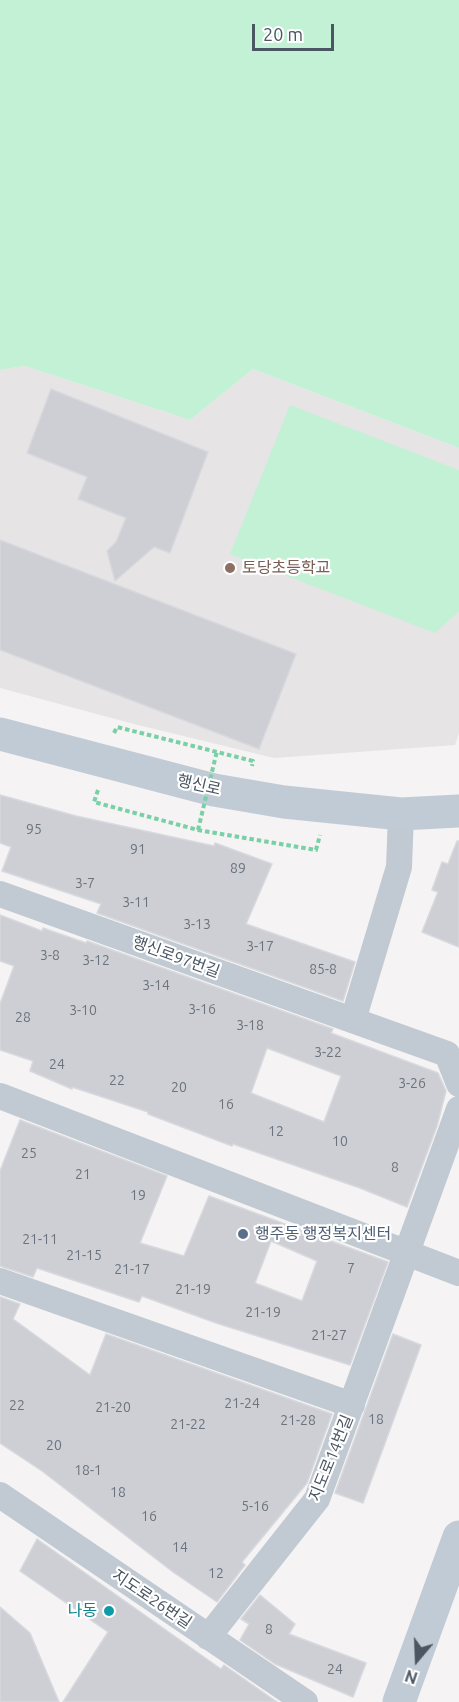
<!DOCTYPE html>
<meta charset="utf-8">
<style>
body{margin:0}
#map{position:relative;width:459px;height:1702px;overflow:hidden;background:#f5f3f3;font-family:Ubuntu,sans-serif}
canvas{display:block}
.north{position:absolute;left:387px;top:1630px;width:60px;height:60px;-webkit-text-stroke:4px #fff;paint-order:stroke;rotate:199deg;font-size:16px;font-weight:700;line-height:24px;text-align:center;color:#4a5661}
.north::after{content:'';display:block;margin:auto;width:21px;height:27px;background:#4a5661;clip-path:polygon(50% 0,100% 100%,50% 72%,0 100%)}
.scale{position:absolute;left:252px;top:24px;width:82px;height:27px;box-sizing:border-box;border:3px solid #4a5661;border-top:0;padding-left:8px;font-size:18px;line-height:21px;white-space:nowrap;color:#4a5661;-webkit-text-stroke:4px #fff;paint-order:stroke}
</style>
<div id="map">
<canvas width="459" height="1702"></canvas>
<div class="north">N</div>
<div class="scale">20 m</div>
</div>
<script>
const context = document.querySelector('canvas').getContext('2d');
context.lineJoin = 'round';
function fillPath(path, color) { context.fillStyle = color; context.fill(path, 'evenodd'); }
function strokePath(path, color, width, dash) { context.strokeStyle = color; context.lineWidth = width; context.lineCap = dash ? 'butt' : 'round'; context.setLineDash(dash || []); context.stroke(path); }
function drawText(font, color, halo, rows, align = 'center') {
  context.font = font + ' Ubuntu,"Noto Sans KR",sans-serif'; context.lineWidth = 4.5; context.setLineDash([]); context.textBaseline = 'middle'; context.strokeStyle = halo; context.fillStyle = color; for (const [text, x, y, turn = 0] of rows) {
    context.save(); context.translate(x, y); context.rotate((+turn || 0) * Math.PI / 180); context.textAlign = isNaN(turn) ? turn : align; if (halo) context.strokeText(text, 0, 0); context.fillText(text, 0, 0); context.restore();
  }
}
fillPath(new Path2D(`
 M25,366L190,420L253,369L459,448V733L455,745L274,758L134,724L0,688V370Z`), '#e6e4e5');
fillPath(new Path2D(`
 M0,0H459V448L253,369L190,420L25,366L0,370Z
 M290,405L459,470V611L435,633L230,554Z`), '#c3f1d5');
const building = new Path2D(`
 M51,389L208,452L170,553L154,547L115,581L107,551L116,542L126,518L78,499L87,477L27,453Z
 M0,540L296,654L259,749L0,650Z
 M0,795L76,816L214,846L215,843L272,864L246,924L355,962L343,1001L97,913L101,904L2,871L11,847L0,843Z
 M457,841H459V947L422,932L438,892L432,890L442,862L448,864Z
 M0,915L42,931L43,928L86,943L87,941L333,1029L331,1033L438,1073L446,1091L437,1126L407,1207L360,1188L233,1144L232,1146L148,1114V1112L72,1087V1089L30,1071L33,1061L0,1050V1004L14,966L0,961ZM267,1048L341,1076L324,1122L251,1093Z
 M20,1120L167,1176L140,1243L184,1256L209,1196L388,1262L350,1365L216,1323L142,1296L139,1302L37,1268L33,1277L0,1266V1171ZM271,1241L317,1261L302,1301L255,1283Z
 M0,1297L20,1304L13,1319L90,1375L106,1334L332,1414L307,1483L242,1562L245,1565L217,1602L173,1572L42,1471L0,1443Z
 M393,1334L421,1345L363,1503L335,1493Z
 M37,1539L221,1669L224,1665L277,1702H63L108,1632L20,1571Z
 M260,1595L295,1624L289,1634L366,1663L353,1697L275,1664L240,1640L249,1624L241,1619Z
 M0,1607L30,1633L59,1702H0Z`);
fillPath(building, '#cdcfd5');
strokePath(building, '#d7d9de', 1.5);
strokePath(new Path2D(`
 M114,733L117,727L253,761L252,766
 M98,790L94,802L198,830L316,850L320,835`), '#7ad0a6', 4, [4.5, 3]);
strokePath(new Path2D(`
 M0,894L447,1054L459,1084
 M353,1020L399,867L401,814
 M0,1096L459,1273
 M0,1281L352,1405
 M0,1495L305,1702
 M208,1637L317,1499L459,1109`), '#c1cad2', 26);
strokePath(new Path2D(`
 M0,734L214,790L284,802L401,814L459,811
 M399,1702L459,1537`), '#c1cbd6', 33);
strokePath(new Path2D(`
 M198,830L217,751`), '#7ad0a6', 4, [4.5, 3]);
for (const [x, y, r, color] of [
 [230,568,6,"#8d6e63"],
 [243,1234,6,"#5c6f8a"],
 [109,1611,6,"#0f9aa8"]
]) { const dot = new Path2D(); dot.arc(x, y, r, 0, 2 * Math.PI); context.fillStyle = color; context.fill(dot); strokePath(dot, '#fff', 2); }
drawText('14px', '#6b747e', null, [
 ["95",34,829],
 ["91",138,849],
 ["89",238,868],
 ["3-7",85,883],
 ["3-11",136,902],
 ["3-13",197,924],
 ["3-17",260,946],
 ["3-8",50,955],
 ["3-12",96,960],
 ["85-8",323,969],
 ["3-14",156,985],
 ["3-16",202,1009],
 ["3-10",83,1010],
 ["28",23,1017],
 ["3-18",250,1025],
 ["3-22",328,1052],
 ["24",57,1064],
 ["22",117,1080],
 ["3-26",412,1083],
 ["20",179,1087],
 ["16",226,1104],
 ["12",276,1131],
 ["10",340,1141],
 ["25",29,1153],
 ["8",395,1167],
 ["21",83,1174],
 ["19",138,1195],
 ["21-11",40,1239],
 ["21-15",84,1255],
 ["7",351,1268],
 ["21-17",132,1269],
 ["21-19",193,1289],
 ["21-19",263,1312],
 ["21-27",329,1335],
 ["21-24",242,1403],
 ["22",17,1405],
 ["21-20",113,1407],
 ["18",376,1419],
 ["21-28",298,1420],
 ["21-22",188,1424],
 ["20",54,1445],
 ["18-1",88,1470],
 ["18",118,1492],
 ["5-16",255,1506],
 ["16",149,1516],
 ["14",180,1547],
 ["12",216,1573],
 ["8",269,1629],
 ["24",335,1669]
]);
drawText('16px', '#785e54', '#fff', [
 ["토당초등학교",242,568]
], 'left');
drawText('16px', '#4a5661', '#fff', [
 ["행신로",199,785,13],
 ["행신로97번길",176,957,20],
 ["지도로14번길",331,1458,-68],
 ["지도로26번길",152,1599,34]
]);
drawText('16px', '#4e5e75', '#fff', [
 ["행주동 행정복지센터",255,1234]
], 'left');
drawText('16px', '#0d838f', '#fff', [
 ["나동",97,1611]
], 'right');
</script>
